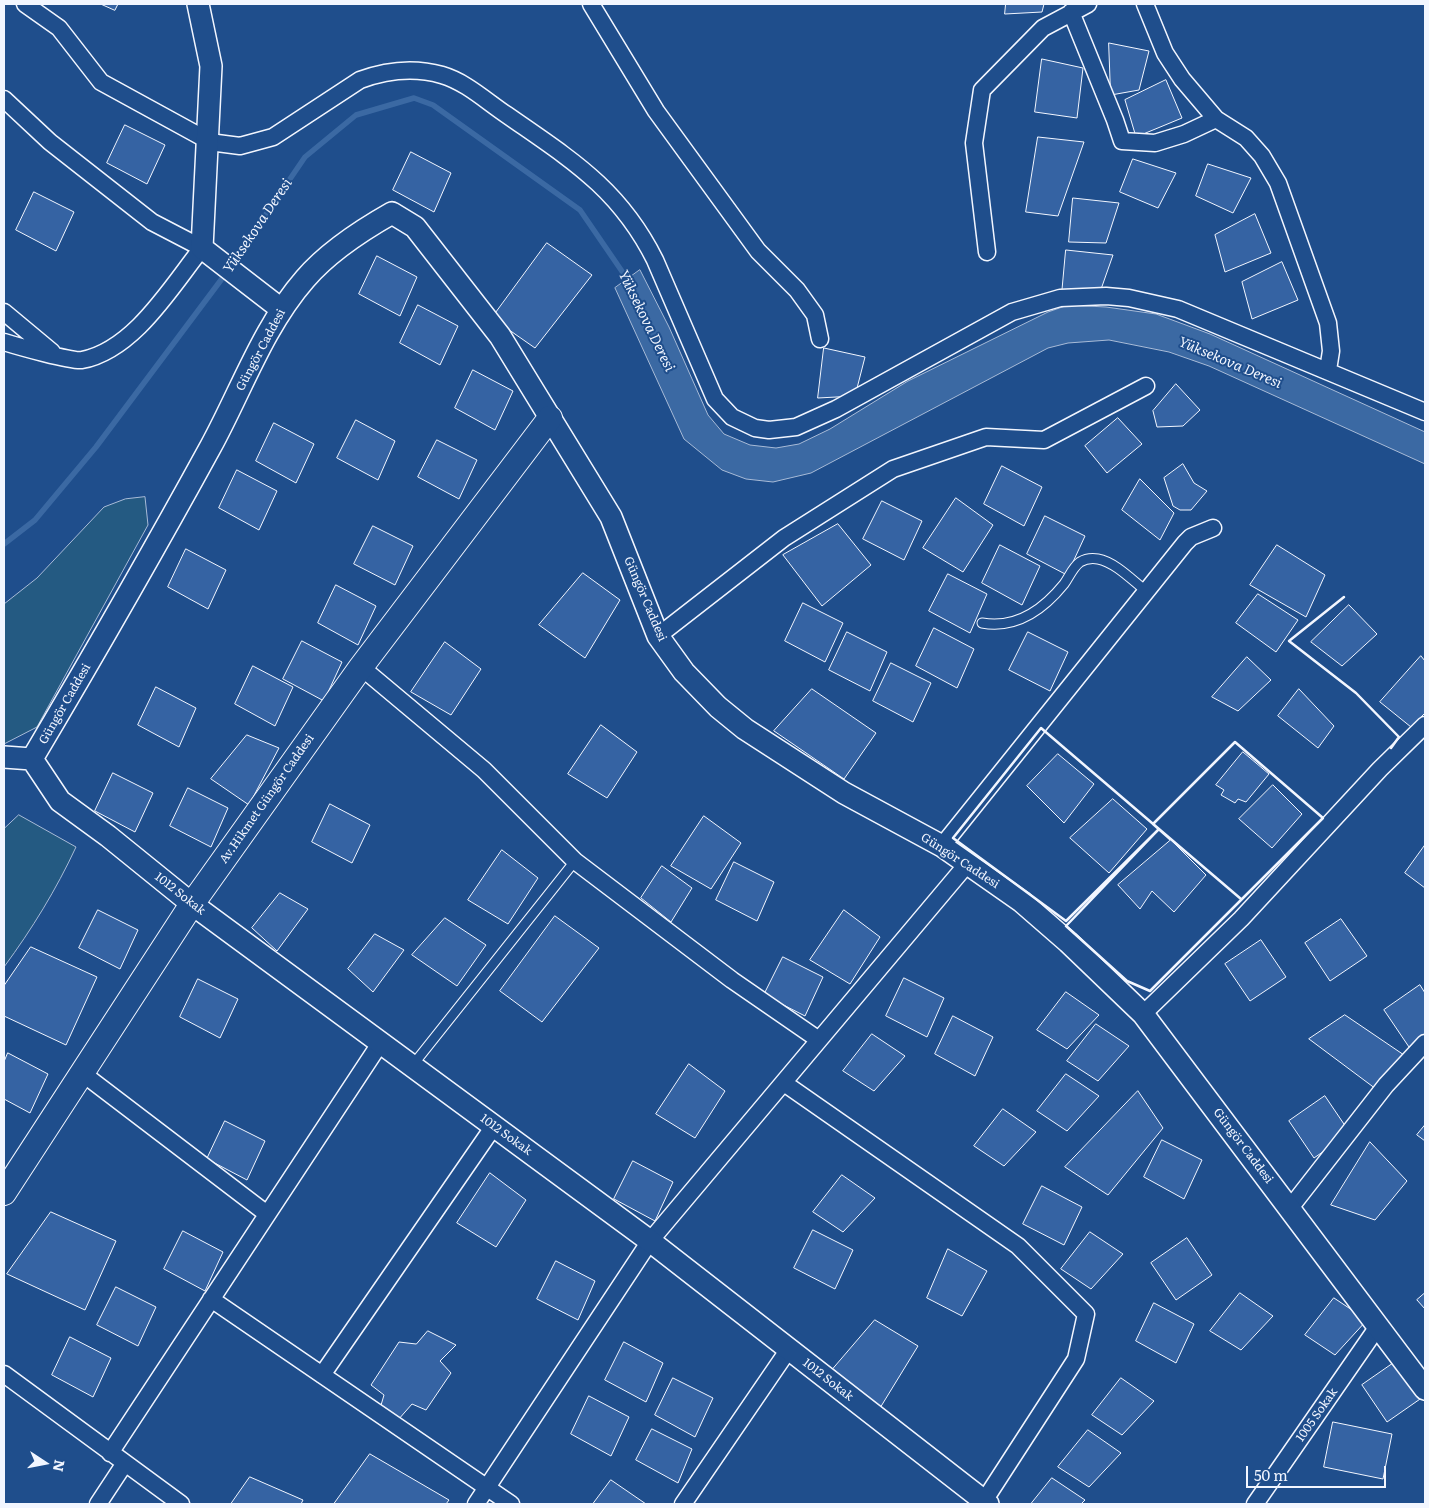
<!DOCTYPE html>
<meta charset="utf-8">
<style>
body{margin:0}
#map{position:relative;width:1429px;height:1508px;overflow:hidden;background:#1f4e8c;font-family:Literata,serif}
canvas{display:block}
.frame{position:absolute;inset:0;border:5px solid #f2f6ff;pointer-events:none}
.north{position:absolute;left:20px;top:1438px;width:50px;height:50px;-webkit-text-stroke:4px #1f4e8c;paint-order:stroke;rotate:101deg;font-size:14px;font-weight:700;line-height:20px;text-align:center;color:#f2f6ff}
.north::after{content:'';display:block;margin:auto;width:18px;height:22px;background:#f2f6ff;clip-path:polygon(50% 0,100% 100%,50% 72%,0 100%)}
.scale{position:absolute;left:1246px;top:1466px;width:140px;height:22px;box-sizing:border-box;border:2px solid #f2f6ff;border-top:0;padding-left:6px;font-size:15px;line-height:18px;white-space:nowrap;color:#f2f6ff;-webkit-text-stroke:4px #1f4e8c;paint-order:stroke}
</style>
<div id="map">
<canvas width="1429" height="1508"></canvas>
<div class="frame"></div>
<div class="north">N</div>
<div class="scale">50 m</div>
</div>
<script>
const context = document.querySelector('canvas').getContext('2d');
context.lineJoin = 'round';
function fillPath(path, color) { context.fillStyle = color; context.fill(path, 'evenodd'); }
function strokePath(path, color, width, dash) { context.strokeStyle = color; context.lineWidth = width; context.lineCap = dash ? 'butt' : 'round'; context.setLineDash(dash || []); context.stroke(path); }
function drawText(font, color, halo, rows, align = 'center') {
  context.font = font + ' Literata,serif'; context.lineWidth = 4; context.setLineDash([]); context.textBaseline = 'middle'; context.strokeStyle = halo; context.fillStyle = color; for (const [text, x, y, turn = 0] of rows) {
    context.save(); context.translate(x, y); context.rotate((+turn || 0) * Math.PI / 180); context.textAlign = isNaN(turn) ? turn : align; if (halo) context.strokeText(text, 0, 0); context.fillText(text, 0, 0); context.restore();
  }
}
const green = new Path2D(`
 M145,497L148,525L37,727L4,744V604L37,578L104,507L125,499Z
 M19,815L76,847C56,890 32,929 4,967V829Z`);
fillPath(green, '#245a82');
strokePath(green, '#a8bbd7', 1);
const water = new Path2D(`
 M640,270L669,327L708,415L724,434L750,445L776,448L799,444L830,429L908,381L1048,312L1068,305L1106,307L1156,314L1210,334L1425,432V464L1209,366L1169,352L1109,340L1068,343L1048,348L811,473L773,482L746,479L722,470L684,439L615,288Z`);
fillPath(water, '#3b69a3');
strokePath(water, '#a8bbd7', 1);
strokePath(new Path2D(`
 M4,544L35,520L96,447L221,280L305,157L356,115L414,98L433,105L580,210L630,283`), '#3b69a3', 5.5);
const building = new Path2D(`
 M101,4H118L115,10Z
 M1006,4H1044L1042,12L1005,14Z
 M1109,43L1149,51L1139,90L1111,95Z
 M1042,59L1083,68L1077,118L1035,112Z
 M1166,80L1182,118L1136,137L1125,100Z
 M125,125L165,145L147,184L107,163Z
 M1038,137L1084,142L1058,216L1026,212Z
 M411,152L451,173L434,212L393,190Z
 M1133,159L1176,173L1158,208L1120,192Z
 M1208,164L1251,178L1233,213L1196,196Z
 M34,192L74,212L56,251L16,230Z
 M1073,198L1119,203L1106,243L1069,242Z
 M1255,214L1271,253L1225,272L1215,235Z
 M547,243L592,275L535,348L492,318Z
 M1066,250L1113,255L1099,295L1062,294Z
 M377,256L417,277L400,316L359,294Z
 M1282,262L1298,300L1252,319L1242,282Z
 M418,305L458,326L440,365L400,343Z
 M824,348L865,357L855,396L818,398Z
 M473,370L513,391L495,430L455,408Z
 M1176,384L1200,410L1183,426L1157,427L1153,411Z
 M1118,418L1142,444L1107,473L1085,446Z
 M356,420L395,441L378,480L337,458Z
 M274,423L314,444L296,483L256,461Z
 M437,440L477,460L459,499L418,477Z
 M1183,464L1194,483L1207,491L1191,510H1180L1173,506L1164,478Z
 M1002,466L1042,487L1024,526L984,504Z
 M237,470L277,491L259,530L219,508Z
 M1140,479L1174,513L1160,540L1122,510Z
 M956,498L993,525L963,572L923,548Z
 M882,501L922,521L904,560L863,539Z
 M1045,516L1085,536L1067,575L1027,554Z
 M838,524L871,565L822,606L783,555Z
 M373,526L413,546L395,585L354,564Z
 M1000,545L1040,566L1022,605L982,583Z
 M1277,545L1325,575L1306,617L1250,585Z
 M186,549L226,570L208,609L168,587Z
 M583,573L620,600L585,658L539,625Z
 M948,574L987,594L970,633L929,611Z
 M336,585L376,606L358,645L318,623Z
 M1258,594L1298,620L1276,652L1236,623Z
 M803,603L843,623L825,662L785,641Z
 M1349,605L1377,634L1342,666L1311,642Z
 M934,628L974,649L957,688L916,666Z
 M847,632L887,652L870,691L829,670Z
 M1028,632L1068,652L1050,691L1009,670Z
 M302,641L342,662L324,701L283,679Z
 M445,642L481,669L451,715L411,692Z
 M1421,656L1425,661V713L1411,727L1380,702Z
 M1247,657L1271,680L1238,711L1212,697Z
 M891,663L931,683L913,722L873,701Z
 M253,666L293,687L275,726L235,704Z
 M156,687L196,708L179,747L138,725Z
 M812,689L876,733L844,779L774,731Z
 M1299,689L1334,726L1318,748L1278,716Z
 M601,725L637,752L607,798L568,774Z
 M247,735L279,748L249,805L211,779Z
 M1243,752L1269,774L1246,802L1238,799L1235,803L1221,795L1224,790L1216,785Z
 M1058,754L1094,784L1064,823L1027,786Z
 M113,773L153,793L135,832L95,811Z
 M1273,785L1302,814L1272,848L1239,819Z
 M188,788L228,808L211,847L170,826Z
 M1113,799L1147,829L1109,873L1070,838Z
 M330,804L370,825L352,863L312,842Z
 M704,816L741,843L711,889L671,866Z
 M1171,840L1206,875L1174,912L1152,891L1140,909L1118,885Z
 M1425,845V888L1405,873Z
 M502,850L538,878L508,924L468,900Z
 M734,862L774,882L757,921L716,900Z
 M662,866L692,888L671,922L641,898Z
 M280,893L308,909L277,951L252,928Z
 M98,910L138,930L120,969L79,948Z
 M844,910L880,937L850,984L810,960Z
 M555,916L599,948L542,1022L500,991Z
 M445,918L486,945L457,986L412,955Z
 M1341,919L1367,956L1330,981L1305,943Z
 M375,934L404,950L373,992L348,969Z
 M1261,940L1286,977L1250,1001L1225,964Z
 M31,947L97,977L66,1045L4,1016V986Z
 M783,957L823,977L805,1016L764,995Z
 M904,978L944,998L927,1037L886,1016Z
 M198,979L238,999L220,1038L180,1017Z
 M1420,985L1425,993V1036L1409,1047L1384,1010Z
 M1066,992L1099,1015L1067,1049L1037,1030Z
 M1345,1015L1404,1055L1376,1089L1309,1039Z
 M953,1016L993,1037L975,1076L935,1054Z
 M1096,1024L1129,1046L1098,1081L1067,1061Z
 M872,1034L905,1056L874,1091L843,1071Z
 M8,1053L48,1074L30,1113L4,1099V1062Z
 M689,1064L725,1091L695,1138L656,1114Z
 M1066,1074L1099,1096L1067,1131L1037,1111Z
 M1138,1091L1163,1128L1108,1195L1065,1167Z
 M1325,1096L1350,1133L1314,1158L1289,1121Z
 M1003,1109L1036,1132L1004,1166L974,1146Z
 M225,1121L265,1141L247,1180L207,1159Z
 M1425,1125V1141L1417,1135Z
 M1162,1140L1202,1160L1184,1199L1144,1177Z
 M1370,1142L1407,1181L1375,1220L1331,1205Z
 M633,1161L673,1182L655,1221L614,1199Z
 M490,1173L526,1200L496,1247L457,1223Z
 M842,1175L875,1198L843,1232L813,1212Z
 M1042,1186L1082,1207L1064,1245L1023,1224Z
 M51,1212L116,1241L85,1310L7,1274Z
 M813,1230L853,1250L835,1289L794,1268Z
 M183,1231L223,1252L205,1291L164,1269Z
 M1090,1232L1123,1254L1091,1289L1061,1269Z
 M1187,1238L1212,1275L1176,1300L1151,1263Z
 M948,1249L987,1271L962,1316L927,1298Z
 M556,1261L595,1281L578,1320L537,1299Z
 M116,1287L156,1307L138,1346L97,1325Z
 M1240,1293L1273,1316L1241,1350L1210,1331Z
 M1425,1293V1309L1417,1300Z
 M1334,1298L1367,1320L1335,1355L1305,1335Z
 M1154,1303L1194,1324L1176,1363L1136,1341Z
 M875,1320L918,1346L880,1408L833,1369Z
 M428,1331L456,1345L440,1361L451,1373L426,1410L412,1404L398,1420L379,1412L384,1395L371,1385L399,1342L416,1344Z
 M70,1337L111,1358L93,1397L52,1375Z
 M624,1342L663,1363L646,1402L605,1380Z
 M1398,1360L1423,1397L1387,1422L1362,1385Z
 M673,1378L713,1398L695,1437L655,1415Z
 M1121,1378L1154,1401L1122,1435L1092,1415Z
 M589,1396L629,1417L611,1456L571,1434Z
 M1333,1422L1392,1434L1383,1479L1324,1467Z
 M652,1429L692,1449L678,1483L636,1460Z
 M1088,1430L1121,1453L1089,1487L1058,1467Z
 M370,1454L449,1500L446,1504H334Z
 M250,1477L303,1500L301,1504H231Z
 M1052,1478L1085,1500L1081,1504H1031Z
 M611,1480L646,1504H593Z`);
fillPath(building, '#3563a3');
strokePath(building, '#f2f6ff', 1);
const service = new Path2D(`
 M982,623C1016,629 1043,610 1064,584C1069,577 1073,567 1080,562C1085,559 1092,558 1098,559C1115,562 1133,581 1146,591
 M412,1066L575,861`);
const minor = new Path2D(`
 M25,4L59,28L101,82L207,140L217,143L240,146L273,137L360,80C387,70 414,67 442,75C466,82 486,101 507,115C570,159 619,188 655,260L715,399L732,417L755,428L769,430L796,427L836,409L1012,312L1060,298L1106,296L1129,298L1178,309L1425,412
 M591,4L656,111L758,251L797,290L815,315L820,339
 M1145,4L1165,53L1182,79L1216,119L1246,138L1262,156L1278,183L1328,323L1331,351L1328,370
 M1071,12L1115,120L1122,141L1155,143L1184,134L1216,119
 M4,99L50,142L152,222L202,248C171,287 134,350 82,360C73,362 17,346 4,342
 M987,252L974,143L982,90L1043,28L1088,4
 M4,312L52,352
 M658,636L784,538L893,469L986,437L1044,440L1146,386
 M361,667L484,770L575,861L732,980L819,1040
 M942,846L1185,543L1191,537L1213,528
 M1143,1014L1241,919L1380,769L1425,725
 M82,1073L267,1214
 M784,1083L1018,1246L1086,1314L1076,1359L984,1501
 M1290,1208L1386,1085L1425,1043
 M211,1299L511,1504
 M4,1374L181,1504
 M322,1375L494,1126
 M110,1453L381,1042
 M98,1504L125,1463
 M476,1504L650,1241L968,863
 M683,1504L789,1349
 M1255,1504L1379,1325`);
const tertiary = new Path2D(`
 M198,4L211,66L202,248L281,309
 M4,757L32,759
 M32,759C93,656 153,552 211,446C241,391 263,327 305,279C328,252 362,230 392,213L415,227L500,336L611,517L658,636L684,672L718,707L745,729L844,793L942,846L1022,902L1068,942L1143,1014L1425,1389
 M32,759L60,801L108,836L192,904L650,1241L988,1504`);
const secondary = new Path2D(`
 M4,1193L192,904L361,667L550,418`);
strokePath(service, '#f2f6ff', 11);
strokePath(minor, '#f2f6ff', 19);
strokePath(tertiary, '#f2f6ff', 24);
strokePath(secondary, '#f2f6ff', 26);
strokePath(service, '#1f4e8c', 9);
strokePath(minor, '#1f4e8c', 16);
strokePath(tertiary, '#1f4e8c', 21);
strokePath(secondary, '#1f4e8c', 24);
strokePath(new Path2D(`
 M1344,597L1289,641L1356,693L1399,737L1391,748
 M1041,728L1159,829L1066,921L953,838Z
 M1170,839L1153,824L1235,742L1323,818L1150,991L1127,981L1066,926L1159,829L1241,899`), '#f2f6ff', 2.5);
drawText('12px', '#f2f6ff', '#1f4e8c', [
 ["Güngör Caddesi",261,350,-62],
 ["Güngör Caddesi",645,599,67],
 ["Güngör Caddesi",65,704,-60],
 ["Av.Hikmet Güngör Caddesi",267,799,-55],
 ["Güngör Caddesi",960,861,33],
 ["1012 Sokak",180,894,38],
 ["1012 Sokak",506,1135,36],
 ["Güngör Caddesi",1243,1146,53],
 ["1012 Sokak",828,1380,38],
 ["1005 Sokak",1317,1415,-55]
]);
drawText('italic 14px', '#f2f6ff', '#1f4e8c', [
 ["Yüksekova Deresi",258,226,-56],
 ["Yüksekova Deresi",646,321,64],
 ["Yüksekova Deresi",1230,363,23]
]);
</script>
